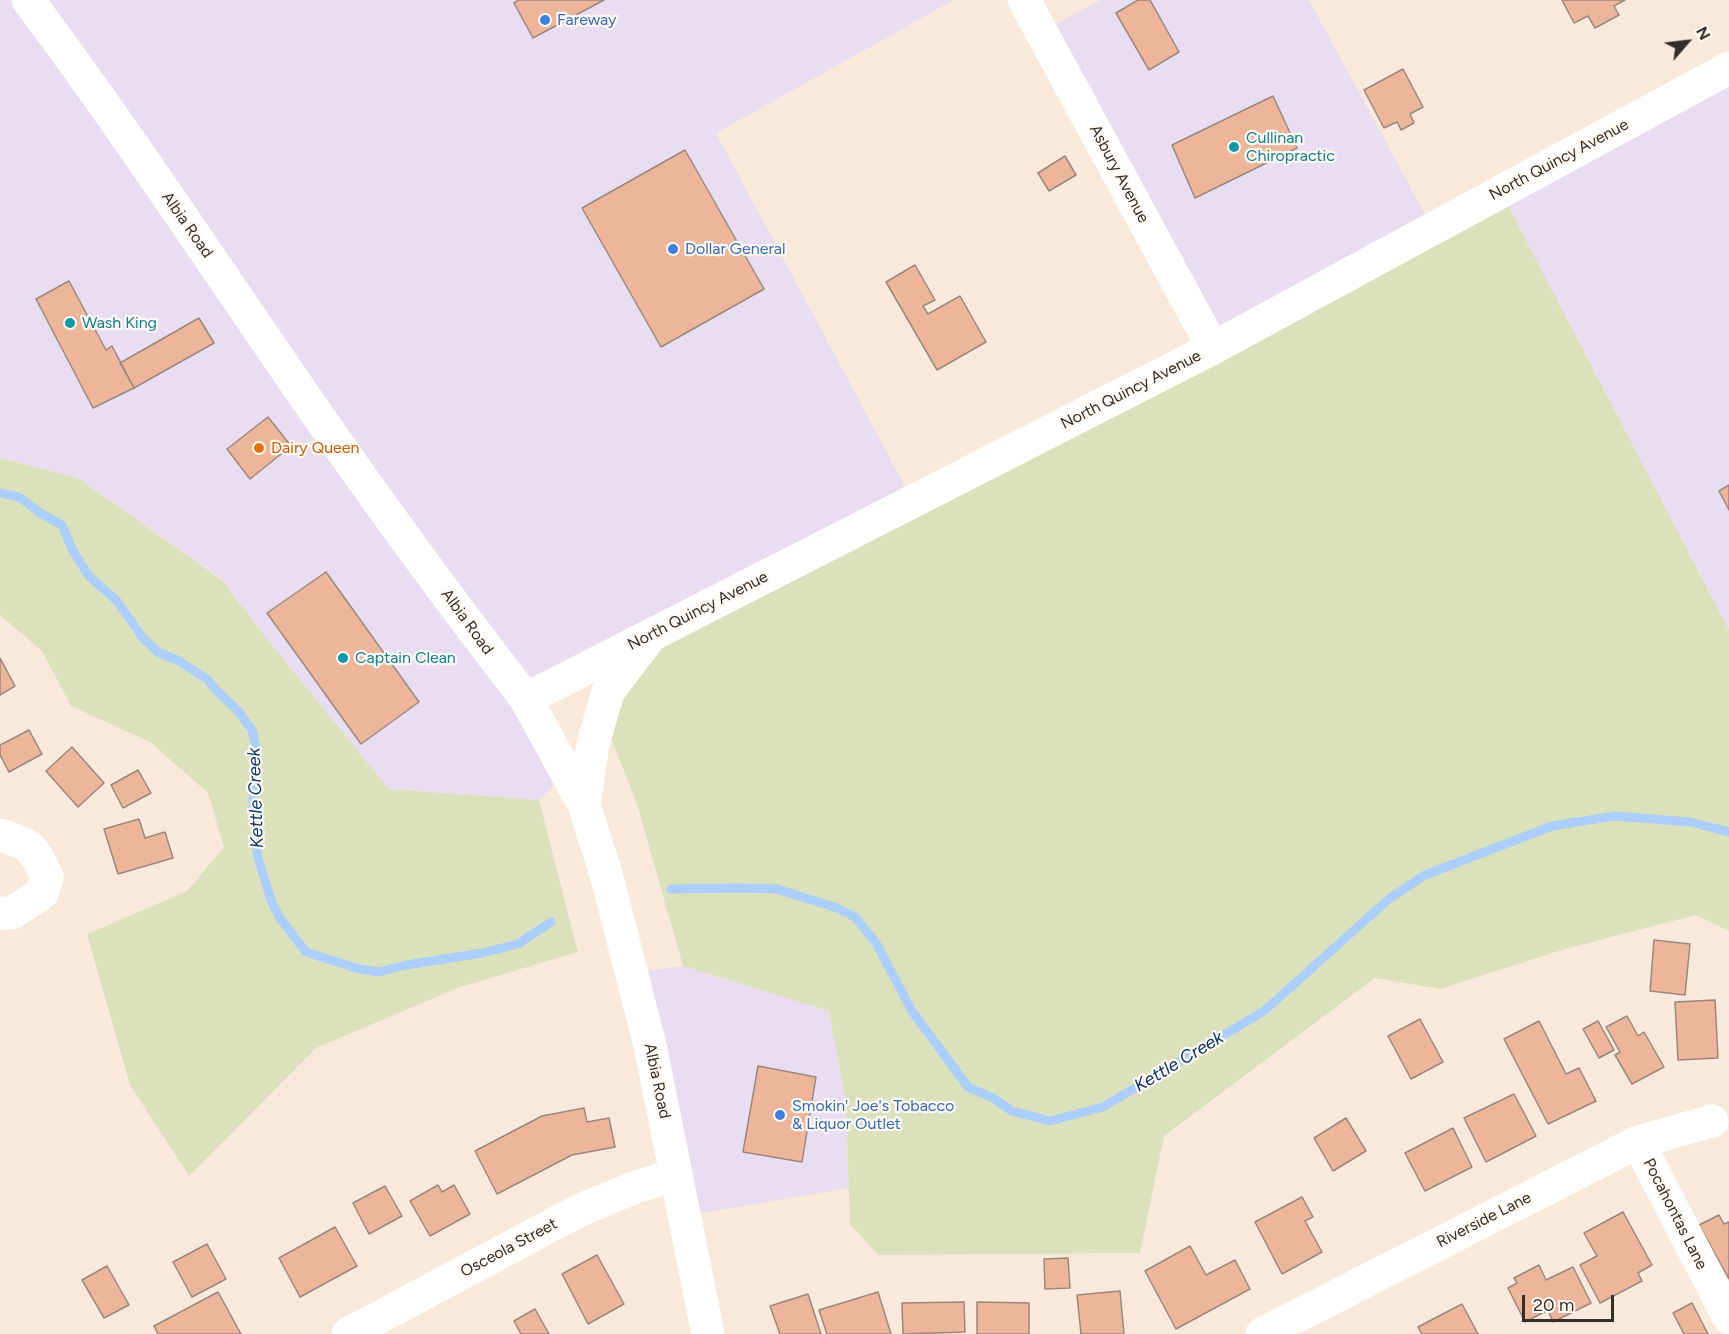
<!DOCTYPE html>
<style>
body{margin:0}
#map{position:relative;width:1729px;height:1334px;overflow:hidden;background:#f9e9db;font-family:Figtree,sans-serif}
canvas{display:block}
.north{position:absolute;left:1657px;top:12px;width:60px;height:60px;-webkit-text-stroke:4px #fff8f3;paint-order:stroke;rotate:62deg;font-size:16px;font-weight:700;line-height:24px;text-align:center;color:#342e29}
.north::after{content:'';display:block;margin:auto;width:21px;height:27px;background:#342e29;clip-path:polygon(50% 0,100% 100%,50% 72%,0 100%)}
.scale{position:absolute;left:1522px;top:1295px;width:92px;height:27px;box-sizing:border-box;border:3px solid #342e29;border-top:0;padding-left:8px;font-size:18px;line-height:21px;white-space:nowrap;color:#342e29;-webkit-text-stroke:4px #fff8f3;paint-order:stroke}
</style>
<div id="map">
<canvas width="1729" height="1334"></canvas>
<div class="north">N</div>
<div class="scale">20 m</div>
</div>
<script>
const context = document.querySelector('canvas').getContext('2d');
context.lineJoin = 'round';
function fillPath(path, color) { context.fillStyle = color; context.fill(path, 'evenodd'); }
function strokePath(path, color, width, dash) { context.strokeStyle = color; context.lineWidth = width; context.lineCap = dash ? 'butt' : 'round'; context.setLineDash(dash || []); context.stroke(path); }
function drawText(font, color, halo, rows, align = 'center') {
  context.font = font + ' Figtree,sans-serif'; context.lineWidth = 4.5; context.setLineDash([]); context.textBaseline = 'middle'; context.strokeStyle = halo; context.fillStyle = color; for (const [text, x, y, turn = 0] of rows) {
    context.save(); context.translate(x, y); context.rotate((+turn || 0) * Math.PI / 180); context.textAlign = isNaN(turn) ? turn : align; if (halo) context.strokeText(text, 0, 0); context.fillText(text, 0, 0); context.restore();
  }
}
fillPath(new Path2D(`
 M0,0H954L716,133L913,501L526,699L567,772L539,800L389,789L267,639L222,579L78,478L0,458Z
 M1101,0H1309L1433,229L1213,348L1041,32Z
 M1729,67V630L1501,192Z
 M683,966L829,1011L846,1104L849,1188L684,1216L631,973Z`), '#e9ddf1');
fillPath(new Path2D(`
 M1501,192L1729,630V931L1696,915L1565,949L1440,989L1375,978L1164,1136L1140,1253L878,1255L850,1224L846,1104L829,1011L683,966L636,801L608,731L653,633Z
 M0,458L78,478L222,580L267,639L389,789L539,800L578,952L460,987L316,1048L189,1176L130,1085L87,934L187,891L224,847L208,793L150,742L71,706L42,651L0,615Z`), '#dbe2bb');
strokePath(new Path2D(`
 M0,493L19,497L40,513L62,525L72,549L88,575L117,601L143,638L158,652L177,660L207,679L216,690L238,711L252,730L256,747L253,808L258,826L255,836L258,858L272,903L280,918L306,952L359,969L379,972L407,965L482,953L518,944L551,922
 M671,889L739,888L777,889L837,908L855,917L876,943L912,1011L968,1087L993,1098L1012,1111L1050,1121L1103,1107L1264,1011L1390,898L1425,875L1552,826L1615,816L1690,822L1729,832`), '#abcefc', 9);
const building = new Path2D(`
 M519,0H604L533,38L514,3Z
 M1138,0H1150L1179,52L1149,70L1116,13Z
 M1562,0H1625L1614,6L1619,15L1595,28L1588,16L1574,23Z
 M1403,69L1423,107L1410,114L1414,123L1401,130L1397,122L1384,128L1364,90Z
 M1273,96L1297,148L1195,198L1172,145Z
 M685,150L764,289L661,347L582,208Z
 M1065,156L1076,175L1049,191L1038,173Z
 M915,265L935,300L923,306L928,314L960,296L986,342L937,370L886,282Z
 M69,281L106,350L112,346L134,388L93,408L36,299Z
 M199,318L214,343L134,388L120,363Z
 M268,417L291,446L250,479L227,449Z
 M1729,485V510L1719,491Z
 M326,572L419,702L361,744L267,613Z
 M0,658L15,686L0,695Z
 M29,730L42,754L9,772L0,755V745Z
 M72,747L104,783L78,807L46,771Z
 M138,770L151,793L123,808L111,785Z
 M139,819L145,838L165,832L173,858L118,874L104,829Z
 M1654,940L1690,944L1685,995L1650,991Z
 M1715,1000L1718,1058L1678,1060L1675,1002Z
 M1627,1016L1638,1036L1644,1032L1664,1067L1632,1084L1615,1055L1620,1052L1606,1027Z
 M1420,1019L1443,1062L1411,1079L1388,1036Z
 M1539,1021L1566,1074L1579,1068L1596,1101L1548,1124L1504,1039Z
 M1598,1021L1614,1050L1599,1058L1583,1029Z
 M758,1066L816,1077L802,1162L743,1152Z
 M1514,1094L1536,1136L1486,1162L1464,1118Z
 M584,1108L587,1122L609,1118L615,1147L572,1155L497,1194L475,1151L542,1116Z
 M1346,1118L1366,1151L1333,1171L1314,1138Z
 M1453,1128L1472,1167L1425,1191L1405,1153Z
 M438,1185L442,1192L454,1185L470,1214L430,1236L410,1201Z
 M385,1186L402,1216L369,1234L353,1203Z
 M1302,1197L1313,1217L1305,1221L1322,1252L1282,1274L1255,1222Z
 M1623,1212L1652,1265L1638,1273L1642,1281L1600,1303L1580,1265L1597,1256L1584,1233Z
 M1719,1215L1724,1224L1729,1222V1279L1699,1225Z
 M335,1227L357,1266L300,1297L279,1258Z
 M207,1244L226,1279L192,1297L173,1262Z
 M1190,1246L1206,1275L1235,1260L1250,1289L1176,1329L1145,1271Z
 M597,1255L624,1304L588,1324L562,1274Z
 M1068,1258L1070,1288L1045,1289L1044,1259Z
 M1539,1265L1546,1280L1573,1267L1591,1303L1553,1322L1548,1310L1525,1322L1508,1288L1517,1283L1514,1278Z
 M107,1266L129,1305L104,1318L82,1280Z
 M1120,1291L1124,1334H1081L1077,1295Z
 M218,1292L241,1334H158L154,1326Z
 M878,1292L891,1334H827L819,1310Z
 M808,1294L821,1334H780L770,1306Z
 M964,1302L965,1332L903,1334L902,1303Z
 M977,1302L1029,1303V1334H977Z
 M1692,1303L1708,1334H1684L1673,1313Z
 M1462,1304L1478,1334H1422L1418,1327Z
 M535,1309L549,1334H521L514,1321Z`);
fillPath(building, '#edb69a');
strokePath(building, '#9a887f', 1.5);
strokePath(new Path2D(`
 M28,0C136,144 234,296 337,443C398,530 461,615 526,699
 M1024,0L1213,348
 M0,835C32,845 33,847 47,877L42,893L12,913H0
 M1638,1142L1729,1318
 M348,1334L580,1210L636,1187L676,1175
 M1262,1334L1638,1142L1712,1121`), '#fff', 33);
strokePath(new Path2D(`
 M584,805L593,744L608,692L646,642
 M708,1334L650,1045L606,874L584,805L526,699L1213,348L1729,68`), '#fff', 33);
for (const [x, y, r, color] of [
 [545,20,6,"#3f7fe0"],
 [1234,147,6,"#0f9aa8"],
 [673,249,6,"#3f7fe0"],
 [70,323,6,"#0f9aa8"],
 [259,448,6,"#e8710a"],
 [343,658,6,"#0f9aa8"],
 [780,1115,6,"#3f7fe0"]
]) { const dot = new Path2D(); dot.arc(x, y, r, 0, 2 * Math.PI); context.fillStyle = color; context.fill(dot); strokePath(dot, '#fff8f3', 2); }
drawText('16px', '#366cbe', '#fff8f3', [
 ["Fareway",557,20],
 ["Dollar General",685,249],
 ["Smokin' Joe's Tobacco",792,1106],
 ["& Liquor Outlet",792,1124]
], 'left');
drawText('16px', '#0d838f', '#fff8f3', [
 ["Cullinan",1246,138],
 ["Chiropractic",1246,156],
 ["Wash King",82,323],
 ["Captain Clean",355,658]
], 'left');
drawText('16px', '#342e29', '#fff8f3', [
 ["North Quincy Avenue",1559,160,-28],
 ["Asbury Avenue",1119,174,62],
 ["Albia Road",187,225,55],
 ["North Quincy Avenue",1131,390,-27],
 ["North Quincy Avenue",698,611,-27],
 ["Albia Road",467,622,54],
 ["Albia Road",657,1081,78],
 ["Pocahontas Lane",1675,1214,63],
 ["Riverside Lane",1484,1220,-27],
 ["Osceola Street",509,1248,-28]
]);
drawText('16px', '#c56008', '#fff8f3', [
 ["Dairy Queen",271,448]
], 'left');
drawText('italic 18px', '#0a396e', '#fff8f3', [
 ["Kettle Creek",256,798,-92],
 ["Kettle Creek",1179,1062,-31]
]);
</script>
